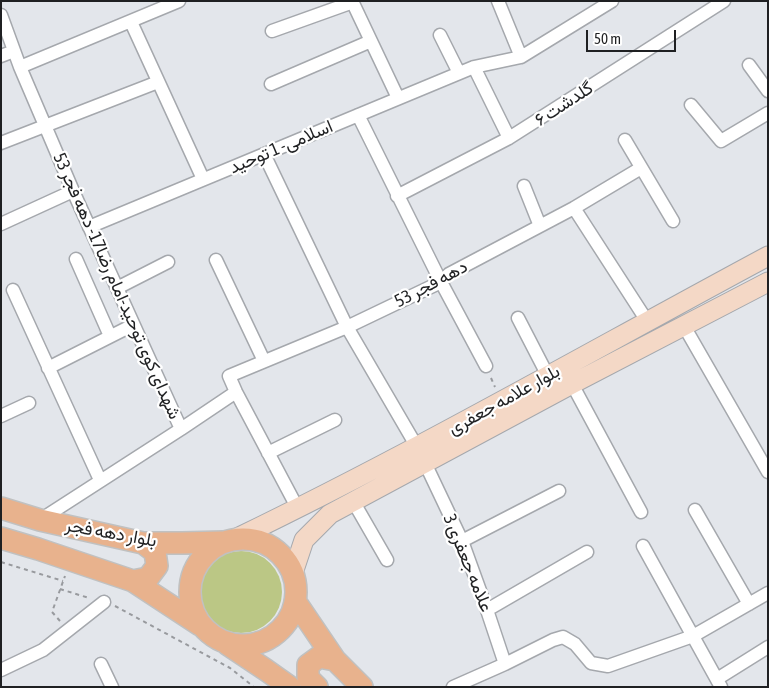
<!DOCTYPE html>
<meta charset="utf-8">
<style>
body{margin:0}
#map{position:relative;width:769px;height:688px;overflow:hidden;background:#e3e6eb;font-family:"Asap Condensed",sans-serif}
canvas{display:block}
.frame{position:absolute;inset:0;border:2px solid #1f2022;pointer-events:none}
.scale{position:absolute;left:586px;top:30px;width:90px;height:22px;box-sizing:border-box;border:2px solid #1f2022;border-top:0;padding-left:6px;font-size:15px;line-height:18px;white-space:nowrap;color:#1f2022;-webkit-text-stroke:4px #fff;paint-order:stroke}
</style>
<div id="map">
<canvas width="769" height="688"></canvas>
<div class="frame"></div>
<div class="scale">50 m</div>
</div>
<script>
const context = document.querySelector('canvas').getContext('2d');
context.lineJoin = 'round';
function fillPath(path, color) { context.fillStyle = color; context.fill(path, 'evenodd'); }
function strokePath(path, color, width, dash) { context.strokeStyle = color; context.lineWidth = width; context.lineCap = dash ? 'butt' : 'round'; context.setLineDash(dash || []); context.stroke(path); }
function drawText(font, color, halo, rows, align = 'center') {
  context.font = font + ' "Asap Condensed",Vazirmatn,sans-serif'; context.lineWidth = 4.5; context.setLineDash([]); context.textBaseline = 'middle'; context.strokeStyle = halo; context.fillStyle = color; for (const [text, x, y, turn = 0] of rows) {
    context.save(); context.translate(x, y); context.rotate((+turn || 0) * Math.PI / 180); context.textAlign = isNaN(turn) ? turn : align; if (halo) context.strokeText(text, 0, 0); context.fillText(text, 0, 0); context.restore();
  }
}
fillPath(new Path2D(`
 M200 592a41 41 0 1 1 82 0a41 41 0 1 1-82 0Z`), '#bbc785');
const minor = new Path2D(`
 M352,1L398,98
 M498,1L521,57
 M1,15L20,67L73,191L181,429L40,520
 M131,22L203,179
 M272,31L353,2
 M440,35L459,73
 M1,56L14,51
 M749,65L768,91
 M20,67L179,1
 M474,67L509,138
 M271,84L371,41
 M691,105L721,141L768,113
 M358,115L441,282L486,366
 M625,140L673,221
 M1,143L158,82
 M264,154L347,327L417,447
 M524,186L540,226
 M397,196L509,138L724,1
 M574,208L647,321
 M1,224L73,191
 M89,227L474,67L521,57L612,1
 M76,259L110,336
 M216,260L264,361
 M117,288L168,262
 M13,290L100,480
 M518,318L548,376
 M684,326L768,472
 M48,368L133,325
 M572,384L641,512
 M1,416L29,403
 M181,429L236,392
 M268,453L335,420
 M425,463L462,541L487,610L505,664
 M353,501L387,560
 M298,509L236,392L229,376L347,327L441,282L449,274L574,208L641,168
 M695,510L749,604
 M462,541L559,491
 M643,546L721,687
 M487,610L587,552
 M101,664L112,687
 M1,670L43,650L104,602
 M717,679L768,647
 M453,687L505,664L553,640L563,637L575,644L591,663L608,666L693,636L768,593`);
const secondary = new Path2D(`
 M237,538C417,451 591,351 768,256
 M293,573L304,540L330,514L572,384L768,282`);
const primary = new Path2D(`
 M1,508L40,520L143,543H182L223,542
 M1,538L38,549L133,581L200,625
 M190 592a53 53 0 1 1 106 0a53 53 0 1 1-106 0Z
 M133,581L148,578L157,566L155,552L143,543
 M295,601L335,660L362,687
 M227,644L266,670L290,687
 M317,687L308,678V665L319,657L335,660`);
strokePath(minor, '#a5a8ad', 15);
strokePath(secondary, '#a5a8ad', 21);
strokePath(primary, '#c0c1c1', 24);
strokePath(new Path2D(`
 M491,378L495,387
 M1,562L63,581
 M60,589L89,598
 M115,606L230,668L254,687
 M60,621L52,612L65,576`), '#989a9e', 2, [4, 4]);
strokePath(minor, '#fff', 12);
strokePath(secondary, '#f4d8c6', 19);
strokePath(primary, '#e8b28d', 21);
drawText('18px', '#1f2022', '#fff', [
 ["گلدشت ۶",564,104,-33],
 ["اسلامی- 1 توحید",281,147,-23],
 ["دهه فجر 53",431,284,-28],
 ["شهدای کوی توحید-امام رضا17- دهه فجر 53",117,286,66],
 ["بلوار علامه جعفری",504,400,-29],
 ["بلوار دهه فجر",111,533,10],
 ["علامه جعفری 3",468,563,68]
]);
</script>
